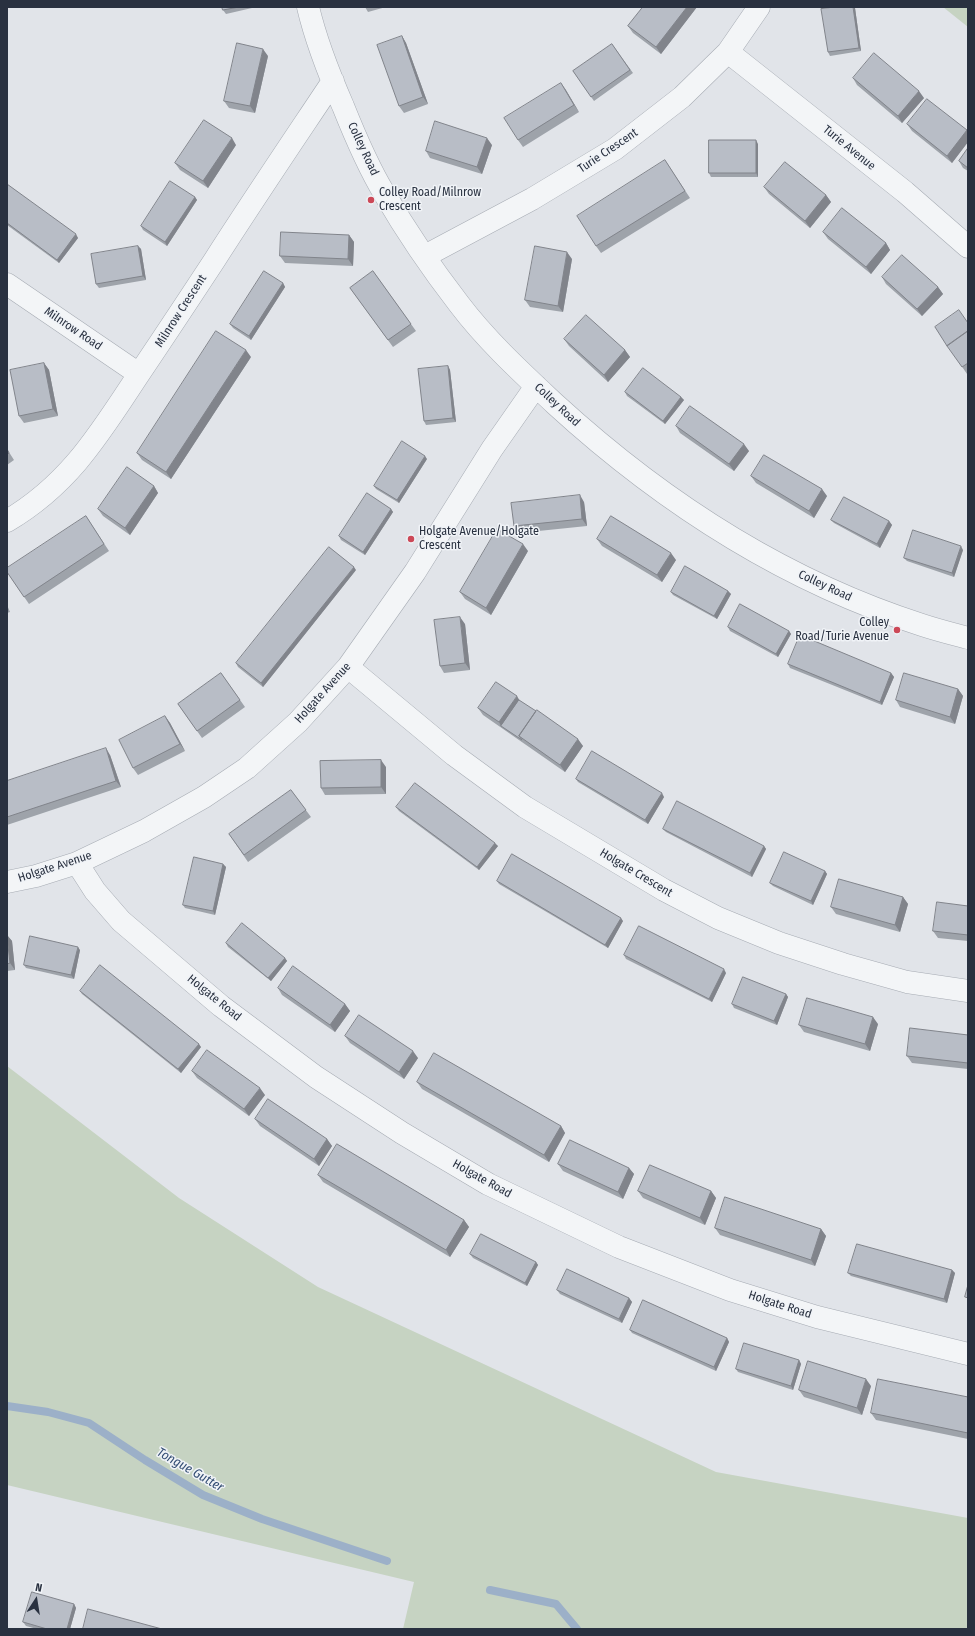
<!DOCTYPE html>
<style>
body{margin:0}
#map{position:relative;width:975px;height:1636px;overflow:hidden;background:#e1e4e9;font-family:"Fira Sans Condensed",sans-serif}
canvas{display:block}
.frame{position:absolute;inset:0;border:8px solid #293140;pointer-events:none}
.north{position:absolute;left:16px;top:1580px;width:40px;height:40px;-webkit-text-stroke:3px #f0f3f7;paint-order:stroke;rotate:12deg;font-size:11px;font-weight:700;line-height:16px;text-align:center;color:#293140}
.north::after{content:'';display:block;margin:auto;width:14px;height:18px;background:#293140;clip-path:polygon(50% 0,100% 100%,50% 72%,0 100%)}
</style>
<div id="map">
<canvas width="975" height="1636"></canvas>
<div class="frame"></div>
<div class="north">N</div>
</div>
<script>
const context = document.querySelector('canvas').getContext('2d');
context.lineJoin = 'round';
function fillPath(path, color) { context.fillStyle = color; context.fill(path, 'evenodd'); }
function strokePath(path, color, width, dash) { context.strokeStyle = color; context.lineWidth = width; context.lineCap = dash ? 'butt' : 'round'; context.setLineDash(dash || []); context.stroke(path); }
function drawText(font, color, halo, rows, align = 'center') {
  context.font = font + ' "Fira Sans Condensed",sans-serif'; context.lineWidth = 3; context.setLineDash([]); context.textBaseline = 'middle'; context.strokeStyle = halo; context.fillStyle = color; for (const [text, x, y, turn = 0] of rows) {
    context.save(); context.translate(x, y); context.rotate((+turn || 0) * Math.PI / 180); context.textAlign = isNaN(turn) ? turn : align; if (halo) context.strokeText(text, 0, 0); context.fillText(text, 0, 0); context.restore();
  }
}
fillPath(new Path2D(`
 M943,7H968V27Z
 M7,1066L179,1198L318,1287L716,1472L968,1518V1629H403L414,1582L7,1485Z`), '#c6d3c2');
strokePath(new Path2D(`
 M7,1406L48,1412L89,1423L145,1460L203,1495L262,1519L387,1561
 M490,1590L556,1604L577,1629`), '#9cb0c8', 8);
const minor = new Path2D(`
 M308,7C316,41 329,74 343,106C355,136 367,165 384,193C406,231 432,269 459,304C487,341 522,373 555,404C661,501 785,581 922,625C937,630 953,634 968,638
 M728,52L905,192L968,247
 M425,256L532,199L615,149L682,97L728,52L759,7
 M7,284L139,374
 M7,521C70,484 100,433 139,374C164,337 189,299 214,261C253,200 293,141 333,81
 M348,667L454,755L525,807L664,890L718,918L779,943L843,964L907,982L968,991
 M77,863L95,891L121,921L221,1006L316,1077L402,1133L488,1184L619,1247L730,1290L817,1317L968,1354
 M7,882L36,876L77,863L144,831L204,797L247,768L298,722L348,667L415,572L492,449L536,386`);
strokePath(minor, '#a6abb3', 23);
strokePath(minor, '#f3f5f7', 22);
fillPath(new Path2D(`
 M222,7H252V8L226,14L223,10Z
 M365,7H386L368,12Z
 M643,7H697L661,54L633,33L628,26Z
 M855,8L861,51L830,56L828,52Z
 M402,36L406,43L428,104L404,113L399,106Z
 M612,44L633,73L594,101L573,71Z
 M268,56L255,113L229,108L224,101Z
 M853,78L924,98L902,123L857,85Z
 M561,83L579,112L523,147L518,140Z
 M907,124L967,130L968,132V142L952,163L912,131Z
 M758,144V177H711L709,173Z
 M236,145L208,188L180,170L175,163Z
 M492,145L482,174L430,158L426,151Z
 M968,148V171L963,168L959,161Z
 M665,160L690,198L601,253L596,246Z
 M7,184L78,238L59,263L7,225Z
 M764,187L826,195L831,202L810,228L769,194Z
 M195,197L197,200L167,246L143,230L141,226Z
 M823,232L886,243L890,250L871,274L828,239Z
 M349,235L354,242L353,266L285,263L280,256Z
 M138,246L141,249L146,280L99,288L96,284Z
 M572,259L563,312L530,307L525,300Z
 M373,271L416,331L393,347L350,288Z
 M882,277L938,287L943,294L922,316L886,284Z
 M283,283L285,287L251,340L233,328L230,324Z
 M968,323V374H967L935,327Z
 M564,339L625,350L630,357L608,382L569,346Z
 M251,357L171,479L142,460L137,453Z
 M44,363L49,370L58,416L24,423L19,416Z
 M448,366L450,370L456,422L426,425L424,421Z
 M625,392L681,397L684,400L665,424L627,396Z
 M676,426L749,451L734,471L680,433Z
 M7,449L14,460L7,465Z
 M427,459L399,503L376,489L374,486Z
 M751,476L827,496L814,518L756,483Z
 M154,486L158,493L130,535L103,516L98,509Z
 M584,502L587,526L519,533L514,526Z
 M391,509L393,512L365,555L341,540L339,536Z
 M86,516L109,551L29,604L7,572Z
 M831,520L889,521L892,525L880,548L834,523Z
 M597,539L676,560L662,582L602,546Z
 M963,550L954,577L907,561L904,558Z
 M528,551L491,615L465,599L460,592Z
 M356,570L263,687L238,667L236,663Z
 M728,591L731,594L717,619L673,595L671,592Z
 M7,605L10,612L7,613Z
 M465,624L470,670L444,673L440,666Z
 M728,627L789,631L791,634L778,657L730,631Z
 M788,664L891,673L894,677L882,705L790,668Z
 M221,673L245,707L202,738L178,704Z
 M958,689L963,696L955,724L900,707L896,700Z
 M519,700L583,746L565,772L483,715L478,708Z
 M165,716L170,723L185,751L138,775L133,768Z
 M110,755L121,787L7,825V781Z
 M386,767V794L325,795L321,788Z
 M576,779L664,797L648,824L578,782Z
 M291,790L311,817L248,862L229,834Z
 M396,807L498,846L479,870L399,811Z
 M663,829L764,846L766,849L752,877L666,832Z
 M223,864L226,867L215,915L185,908L183,905Z
 M825,871L827,874L813,905L773,886L770,883Z
 M497,881L623,921L608,948L499,884Z
 M903,897L908,904L900,932L836,914L831,907Z
 M968,906V941L938,938L933,931Z
 M7,935L12,941L15,970L7,971Z
 M226,943L285,958L287,961L271,981L228,947Z
 M80,950L74,979L26,968L24,965Z
 M624,955L726,973L712,1002L626,959Z
 M278,988L345,1004L350,1011L335,1032L282,995Z
 M80,991L201,1047L181,1073L82,994Z
 M786,994L788,997L777,1025L734,1008L732,1004Z
 M878,1024L870,1051L804,1032L799,1025Z
 M968,1035V1069L912,1063L907,1056Z
 M345,1036L418,1058L404,1079L350,1043Z
 M192,1071L265,1095L249,1116L197,1078Z
 M417,1082L561,1126L565,1133L549,1162L422,1089Z
 M255,1119L327,1139L332,1146L319,1166L260,1126Z
 M558,1164L629,1168L634,1174L623,1199L563,1171Z
 M318,1175L464,1220L469,1227L450,1257L323,1182Z
 M638,1191H711L716,1198L705,1225L643,1198Z
 M715,1228L821,1229L826,1236L815,1266L720,1235Z
 M470,1254L536,1262L538,1265L527,1286L473,1258Z
 M952,1270L955,1273L947,1303L851,1276L848,1273Z
 M557,1290L629,1298L632,1302L622,1323L560,1294Z
 M630,1330L727,1338L729,1342L716,1371L632,1333Z
 M799,1360L801,1364L793,1390L738,1372L736,1369Z
 M871,1386L862,1415L804,1397L799,1390Z
 M968,1397V1439L876,1420L871,1413Z
 M74,1604L76,1608L70,1629H37L26,1626L23,1622Z`), '#9ea3aa');
fillPath(new Path2D(`
 M687,7H697L661,54L656,47Z
 M853,7H854L855,8L861,51L859,48Z
 M402,36L406,43L428,104L423,97Z
 M263,49L268,56L255,113L250,106Z
 M561,83L566,90L579,112L574,105Z
 M919,91L924,98L902,123L898,116Z
 M967,130L968,132V142L952,163L947,156Z
 M232,138L236,145L208,188L203,181Z
 M487,138L492,145L482,174L477,167Z
 M756,140L758,144V177L756,173Z
 M826,195L831,202L810,228L805,221Z
 M195,197L197,200L167,246L165,242Z
 M76,234L78,238L59,263L57,260Z
 M349,235L354,242L353,266L348,259Z
 M886,243L890,250L871,274L866,267Z
 M138,246L141,249L146,280L143,276Z
 M567,252L572,259L563,312L558,306Z
 M283,283L285,287L251,340L249,336Z
 M938,287L943,294L922,316L917,309Z
 M246,350L251,357L171,479L166,472Z
 M625,350L630,357L608,382L604,375Z
 M44,363L49,370L58,416L53,409Z
 M448,366L450,370L456,422L453,418Z
 M681,397L684,400L665,424L663,421Z
 M744,444L749,451L734,471L729,464Z
 M425,456L427,459L399,503L397,500Z
 M154,486L158,493L130,535L125,528Z
 M822,489L827,496L814,518L809,511Z
 M580,495L584,502L587,526L582,519Z
 M391,509L393,512L365,555L363,552Z
 M889,521L892,525L880,548L877,544Z
 M523,544L528,551L491,615L486,608Z
 M961,546L963,550L954,577L952,573Z
 M671,553L676,560L662,582L657,575Z
 M354,567L356,570L263,687L261,683Z
 M728,591L731,594L717,619L714,616Z
 M460,617L465,624L470,670L465,663Z
 M789,631L791,634L778,657L776,654Z
 M891,673L894,677L882,705L880,702Z
 M958,689L963,696L955,724L950,717Z
 M517,696L521,703L501,726L499,722Z
 M165,716L170,723L185,751L180,744Z
 M578,739L583,746L565,772L560,765Z
 M106,748L110,755L121,787L116,781Z
 M381,760L386,767V794L381,787Z
 M662,793L664,797L648,824L645,820Z
 M495,843L498,846L479,870L477,867Z
 M764,846L766,849L752,877L750,873Z
 M223,864L226,867L215,915L213,911Z
 M825,871L827,874L813,905L811,901Z
 M903,897L908,904L900,932L895,925Z
 M621,918L623,921L608,948L605,945Z
 M7,935L12,941L15,970L10,963Z
 M78,947L80,950L74,979L71,975Z
 M285,958L287,961L271,981L268,978Z
 M724,969L726,973L712,1002L709,999Z
 M786,994L788,997L777,1025L774,1021Z
 M345,1004L350,1011L335,1032L330,1025Z
 M873,1017L878,1024L870,1051L865,1044Z
 M199,1044L201,1047L181,1073L178,1069Z
 M413,1051L418,1058L404,1079L399,1072Z
 M260,1088L265,1095L249,1116L244,1109Z
 M561,1126L565,1133L549,1162L544,1155Z
 M327,1139L332,1146L319,1166L314,1159Z
 M629,1168L634,1174L623,1199L618,1192Z
 M711,1191L716,1198L705,1225L700,1218Z
 M464,1220L469,1227L450,1257L446,1250Z
 M821,1229L826,1236L815,1266L811,1260Z
 M536,1262L538,1265L527,1286L525,1283Z
 M952,1270L955,1273L947,1303L944,1299Z
 M629,1298L632,1302L622,1323L619,1319Z
 M727,1338L729,1342L716,1371L714,1367Z
 M799,1360L801,1364L793,1390L791,1386Z
 M866,1379L871,1386L862,1415L857,1408Z
 M74,1604L76,1608L70,1629H67Z`), '#81848b');
const building = new Path2D(`
 M222,7H239L223,10Z
 M643,7H687L656,47L628,26Z
 M835,7H853L859,48L828,52L821,9Z
 M402,36L423,97L399,106L377,45Z
 M237,43L263,49L250,106L224,101Z
 M612,44L630,70L591,97L573,71Z
 M874,53L919,91L898,116L853,78Z
 M561,83L574,105L518,140L504,118Z
 M927,99L967,130L947,156L907,124Z
 M204,120L232,138L203,181L175,163Z
 M435,121L487,138L477,167L426,151Z
 M709,140H756V173H709Z
 M968,148V168L959,161Z
 M665,160L685,191L596,246L577,216Z
 M785,162L826,195L805,221L764,187Z
 M170,181L195,197L165,242L141,226Z
 M7,184L76,234L57,260L7,223Z
 M842,208L886,243L866,267L823,232Z
 M281,232L349,235L348,259L280,256Z
 M138,246L143,276L96,284L91,254Z
 M535,246L567,252L558,306L525,300Z
 M902,255L938,287L917,309L882,277Z
 M264,271L283,283L249,336L230,324Z
 M373,271L411,324L388,340L350,288Z
 M959,310L968,323V331L947,346L935,327Z
 M586,315L625,350L604,375L564,339Z
 M216,331L246,350L166,472L137,453Z
 M968,331V363L962,367L947,346Z
 M44,363L53,409L19,416L10,370Z
 M448,366L453,418L424,421L418,369Z
 M643,368L681,397L663,421L625,392Z
 M690,406L744,444L729,464L676,426Z
 M402,441L425,456L397,500L374,486Z
 M7,449L9,453L7,455Z
 M764,455L822,489L809,511L751,476Z
 M127,467L154,486L125,528L98,509Z
 M367,493L391,509L363,552L339,536Z
 M580,495L582,519L514,526L511,503Z
 M844,497L889,521L877,544L831,520Z
 M86,516L104,544L24,597L7,572V568Z
 M611,516L671,553L657,575L597,539Z
 M497,529L523,544L486,608L460,592Z
 M913,530L961,546L952,573L904,558Z
 M329,547L354,567L261,683L236,663Z
 M685,566L728,591L714,616L671,592Z
 M740,604L789,631L776,654L728,627Z
 M460,617L465,663L440,666L434,620Z
 M800,635L891,673L880,702L788,664Z
 M221,673L240,700L197,731L178,704Z
 M904,673L958,689L950,717L896,700Z
 M496,682L517,696L499,722L478,708Z
 M519,700L536,711L519,736L522,740L501,726Z
 M537,710L578,739L560,765L519,736Z
 M165,716L180,744L133,768L119,740Z
 M106,748L116,781L7,817V781Z
 M592,751L662,793L645,820L576,779Z
 M381,760V787L321,788L320,761Z
 M415,783L495,843L477,867L396,807Z
 M291,790L306,810L244,855L229,834Z
 M677,801L764,846L750,873L663,829Z
 M784,852L825,871L811,901L770,883Z
 M512,854L621,918L605,945L497,881Z
 M194,857L223,864L213,911L183,905Z
 M839,879L903,897L895,925L831,907Z
 M937,902L968,906V935L933,931Z
 M242,923L285,958L268,978L226,943Z
 M639,926L724,969L709,999L624,955Z
 M30,936L78,947L71,975L24,965Z
 M7,937L10,963L7,964Z
 M100,965L199,1044L178,1069L80,991Z
 M293,966L345,1004L330,1025L278,988Z
 M743,977L786,994L774,1021L732,1004Z
 M807,998L873,1017L865,1044L799,1025Z
 M359,1015L413,1051L399,1072L345,1036Z
 M910,1028L968,1035V1063L907,1056Z
 M207,1050L260,1088L244,1109L192,1071Z
 M434,1053L561,1126L544,1155L417,1082Z
 M268,1099L327,1139L314,1159L255,1119Z
 M570,1140L629,1168L618,1192L558,1164Z
 M337,1144L464,1220L446,1250L318,1175Z
 M650,1165L711,1191L700,1218L638,1191Z
 M725,1197L821,1229L811,1260L715,1228Z
 M481,1234L536,1262L525,1283L470,1254Z
 M857,1244L952,1270L944,1299L848,1273Z
 M567,1269L629,1298L619,1319L557,1290Z
 M968,1285V1298L965,1297Z
 M643,1300L727,1338L714,1367L630,1330Z
 M744,1343L799,1360L791,1386L736,1369Z
 M808,1361L866,1379L857,1408L799,1390Z
 M878,1379L968,1397V1433L871,1413Z
 M32,1592L74,1604L67,1629H47L23,1622Z
 M88,1609L162,1629H83Z`);
fillPath(building, '#b8bdc6');
strokePath(building, '#81848b', 1);
for (const [x, y, r, color] of [
 [371,200,4,"#cc4857"],
 [411,539,4,"#cc4857"],
 [897,630,4,"#cc4857"]
]) { const dot = new Path2D(); dot.arc(x, y, r, 0, 2 * Math.PI); context.fillStyle = color; context.fill(dot); strokePath(dot, '#f0f3f7', 1.5); }
drawText('12px', '#293140', '#f0f3f7', [
 ["Turie Avenue",849,148,39],
 ["Colley Road",363,149,65],
 ["Turie Crescent",608,151,-34],
 ["Milnrow Crescent",181,311,-57],
 ["Milnrow Road",73,329,34],
 ["Colley Road",557,405,43],
 ["Colley Road",825,586,25],
 ["Holgate Avenue",323,693,-48],
 ["Holgate Avenue",55,867,-18],
 ["Holgate Crescent",636,873,31],
 ["Holgate Road",214,998,39],
 ["Holgate Road",482,1179,29],
 ["Holgate Road",780,1305,18]
]);
drawText('12px', '#293140', '#f0f3f7', [
 ["Colley Road/Milnrow",379,193],
 ["Crescent",379,207],
 ["Holgate Avenue/Holgate",419,532],
 ["Crescent",419,546],
 ["Colley",889,623,"right"],
 ["Road/Turie Avenue",889,637,"right"]
], 'left');
drawText('italic 13px', '#344e74', '#f0f3f7', [
 ["Tongue Gutter",190,1470,30]
]);
</script>
